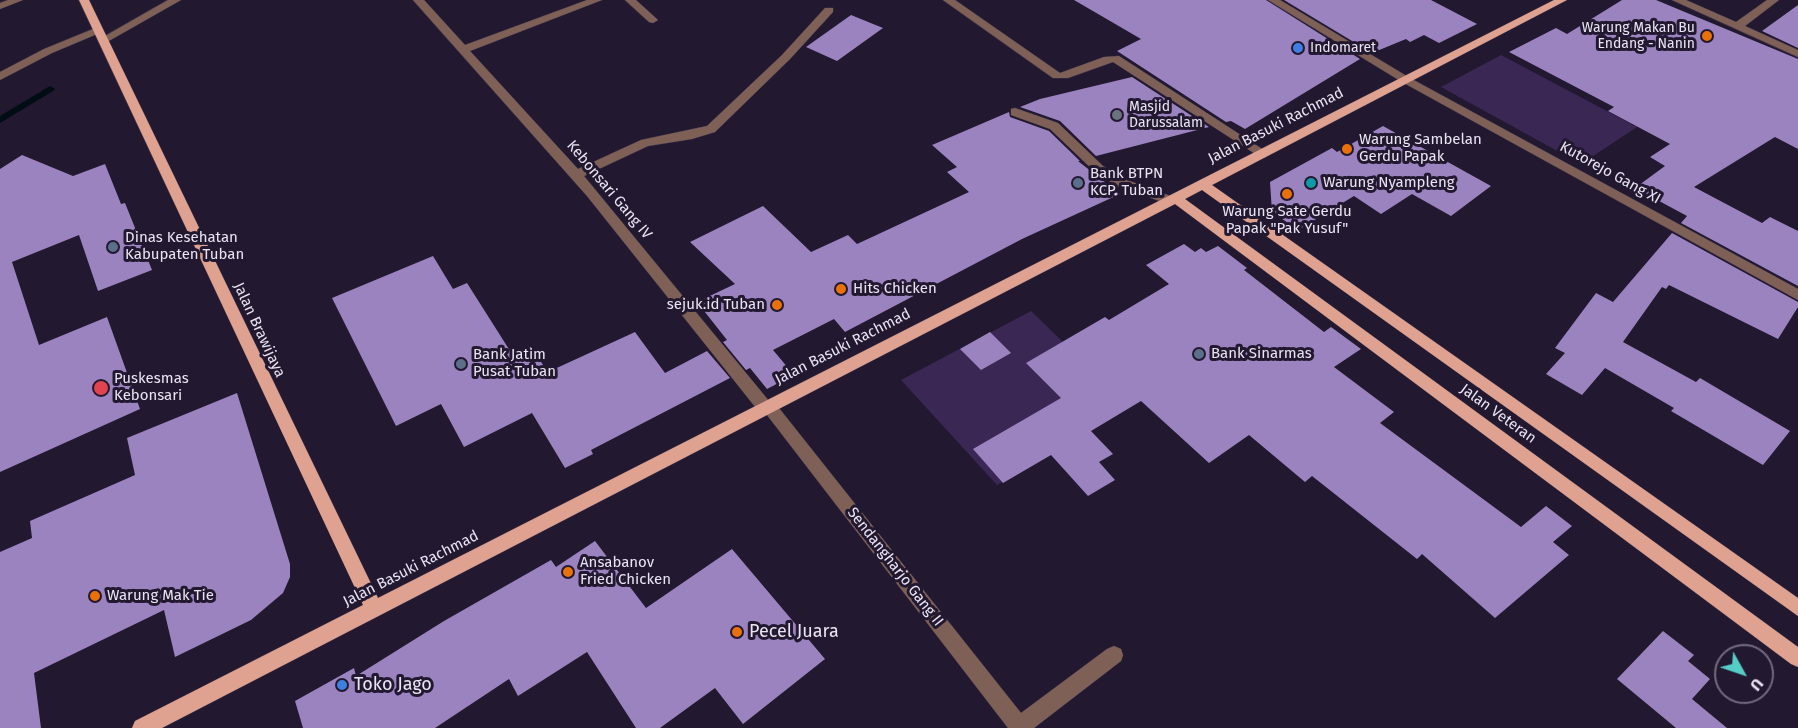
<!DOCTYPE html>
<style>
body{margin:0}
#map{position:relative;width:1798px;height:728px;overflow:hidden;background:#22182f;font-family:"Fira Sans",sans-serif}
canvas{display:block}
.north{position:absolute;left:1714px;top:644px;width:60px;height:60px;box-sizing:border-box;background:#22182f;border:2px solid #726a7e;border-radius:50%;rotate:130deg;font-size:16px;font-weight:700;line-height:24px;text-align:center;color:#eae4f4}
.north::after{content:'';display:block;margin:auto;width:21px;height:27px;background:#54cdc6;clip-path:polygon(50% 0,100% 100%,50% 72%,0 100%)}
</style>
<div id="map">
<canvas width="1798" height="728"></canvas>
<div class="north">U</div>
</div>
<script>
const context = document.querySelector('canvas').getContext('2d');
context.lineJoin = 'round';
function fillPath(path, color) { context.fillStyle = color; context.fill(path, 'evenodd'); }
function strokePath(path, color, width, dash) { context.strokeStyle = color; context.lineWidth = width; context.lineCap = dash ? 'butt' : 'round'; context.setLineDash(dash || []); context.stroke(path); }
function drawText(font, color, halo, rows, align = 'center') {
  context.font = font + ' "Fira Sans",sans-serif'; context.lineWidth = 6; context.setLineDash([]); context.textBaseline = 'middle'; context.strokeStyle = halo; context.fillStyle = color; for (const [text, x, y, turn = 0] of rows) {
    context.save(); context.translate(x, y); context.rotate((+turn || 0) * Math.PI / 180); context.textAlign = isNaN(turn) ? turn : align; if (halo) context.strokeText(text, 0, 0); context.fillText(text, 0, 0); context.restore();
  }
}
fillPath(new Path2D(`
 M1501,55L1637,127L1581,164L1441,87Z
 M1031,311L1128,405L997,485L901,380Z`), '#3b2754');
fillPath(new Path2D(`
 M50,86L55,89L53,91L0,123V116Z`), '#000d15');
fillPath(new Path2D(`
 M1074,0H1266L1360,59L1245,129L1231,121L1226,122L1117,51L1141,39Z
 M1284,0H1431L1477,24L1439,43L1424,35L1410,42L1406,39L1372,53Z
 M1622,0H1656L1798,59V149L1775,137L1694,187L1762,223L1770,217L1798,231V286L1681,223L1687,216L1635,188L1665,166L1650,157L1670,144L1608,111L1614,107L1509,52L1556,28L1567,34Z
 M1798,5V48L1762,31Z
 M851,15L883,28L837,61L806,47Z
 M1132,77L1209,127L1096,156L1060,121L1020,107L1040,99Z
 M1009,112L1010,117L1049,131L1080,161H1078L1120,194L1022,239L845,332L834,319L773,350L794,375L767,389L750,368L746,370L723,342L727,340L697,302L735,284L690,242L763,206L811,252L848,235L857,244L969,192L947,172L957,167L932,145Z
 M1383,126L1491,186L1451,216L1412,194L1381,214L1354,196L1298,230L1272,212L1270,182L1332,148L1337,152Z
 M22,155L73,176L105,164L121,204L125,203L152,270L98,291L79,235L12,262L39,345L107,317L140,409L0,472V169Z
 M1672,233L1798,302V307L1778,339L1669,285L1666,289L1662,287L1623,342L1696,382L1700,378L1790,431L1763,465L1671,411L1674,408L1605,368L1582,395L1546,374L1565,353L1555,348L1596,293L1613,302Z
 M1184,244L1195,252L1201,248L1206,252L1218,246L1247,268L1244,270L1324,332L1331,327L1361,349L1334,367L1394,412L1380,423L1521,527L1546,506L1572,526L1553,542L1569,555L1495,618L1422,554L1417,559L1312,476L1305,482L1249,435L1209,463L1141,401L1091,431L1113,454L1099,462L1115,480L1088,496L1051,455L1003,483L973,449L1061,398L1026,363L1105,317L1109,320L1169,284L1146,265Z
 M433,256L453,289L467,283L512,354L530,346L548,372L635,332L665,373L707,351L730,378L591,450L593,454L565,468L532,413L464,447L441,404L396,426L332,298Z
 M990,332L1011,353L981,370L960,349Z
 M237,393L290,564V577L283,593L251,620L175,657L164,610L34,673L41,728H0V552L32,538L30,521L135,475L127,438Z
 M595,541L646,608L732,549L825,659L743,724L715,688L660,728H636L587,652L518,696L509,679L435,728H303L295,701L354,668L356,676L444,621L551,560L556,567Z
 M1663,631L1694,655L1688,661L1710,679L1692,699L1727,728H1676L1617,679Z`), '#9b83c0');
const minor = new Path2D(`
 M8,0H23L0,9V3Z
 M168,0H181L107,42H99L98,40Z
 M413,0H424L465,45L587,0H602L470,51L578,169L641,140L707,126L782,55L825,8H833V12L790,59L715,132L692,139L648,146L584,176L769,401L775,403L1021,713L1107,649L1114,646L1121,649L1123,655L1121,661L1034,728H1008L767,415L760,413L587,196Z
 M625,0H636L658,20L653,23L649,22Z
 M943,0H955L1060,73L1104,57L1119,56L1270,154L1264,158L1260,157L1113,62L1068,78H1053Z
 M1268,0H1280L1410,78L1798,289V300L1402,82Z
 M1672,0H1686L1736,22L1767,0H1779L1745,26L1798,50V57Z
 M98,27L103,30L102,32L52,53L0,80V72L44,49Z
 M1015,108L1058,123L1103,166L1127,180L1176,198L1177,201L1171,205L1117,186L1095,172L1050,129L1011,115V109Z`);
const major = new Path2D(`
 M79,0H89L378,598L1554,0H1567L1212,185L1798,598V616L1202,190L1185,199L1798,647V667L1791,664L1175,204L162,728H132L135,721L363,605Z`);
strokePath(minor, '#3e354b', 1);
strokePath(major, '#3e354b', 1);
fillPath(minor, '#7e6057');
fillPath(major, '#e0a290');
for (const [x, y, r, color] of [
 [1707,36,6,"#e8710a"],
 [1298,48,6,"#3f7fe0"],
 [1117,115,6,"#6b7280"],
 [1347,149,6,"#e8710a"],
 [1078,183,6,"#5c6f8a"],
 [1311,183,6,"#0f9aa8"],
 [1287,194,6,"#e8710a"],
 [113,247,6,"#5c6f8a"],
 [841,289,6,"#e8710a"],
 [777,305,6,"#e8710a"],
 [1199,354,6,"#5c6f8a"],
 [461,364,6,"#5c6f8a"],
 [101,388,8,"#e0444e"],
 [568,572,6,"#e8710a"],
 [95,596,6,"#e8710a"],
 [737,632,6,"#e8710a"],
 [342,685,6,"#3f7fe0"]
]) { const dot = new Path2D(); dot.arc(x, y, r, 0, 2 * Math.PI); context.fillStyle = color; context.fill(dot); strokePath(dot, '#22182f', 2); }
drawText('14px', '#eae4f4', '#22182f', [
 ["Warung Makan Bu",1695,28,"right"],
 ["Endang - Nanin",1695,44,"right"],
 ["Indomaret",1310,48],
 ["Masjid",1129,107],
 ["Darussalam",1129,123]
], 'left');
drawText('15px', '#eae4f4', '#22182f', [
 ["Jalan Basuki Rachmad",1276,126,-27],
 ["Kutorejo Gang XI",1610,173,29],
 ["Kebonsari Gang IV",609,190,50],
 ["Jalan Brawijaya",259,330,65],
 ["Jalan Basuki Rachmad",843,347,-27],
 ["Jalan Veteran",1498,414,36],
 ["Sendangharjo Gang II",895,567,52],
 ["Jalan Basuki Rachmad",411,569,-27]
]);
drawText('15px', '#eae4f4', '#22182f', [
 ["Warung Sambelan",1359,140],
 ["Gerdu Papak",1359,157],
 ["Bank BTPN",1090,174],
 ["KCP. Tuban",1090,191],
 ["Warung Nyampleng",1323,183],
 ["Warung Sate Gerdu",1287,212,"center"],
 ["Papak \"Pak Yusuf\"",1287,229,"center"],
 ["Dinas Kesehatan",125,238],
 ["Kabupaten Tuban",125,255],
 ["Hits Chicken",853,289],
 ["sejuk.id Tuban",765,305,"right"],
 ["Bank Sinarmas",1211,354],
 ["Bank Jatim",473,355],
 ["Pusat Tuban",473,372],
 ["Puskesmas",114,379],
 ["Kebonsari",114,396],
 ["Ansabanov",580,563],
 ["Fried Chicken",580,580],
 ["Warung Mak Tie",107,596]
], 'left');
drawText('18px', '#eae4f4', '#22182f', [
 ["Pecel Juara",749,632],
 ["Toko Jago",354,685]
], 'left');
</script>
